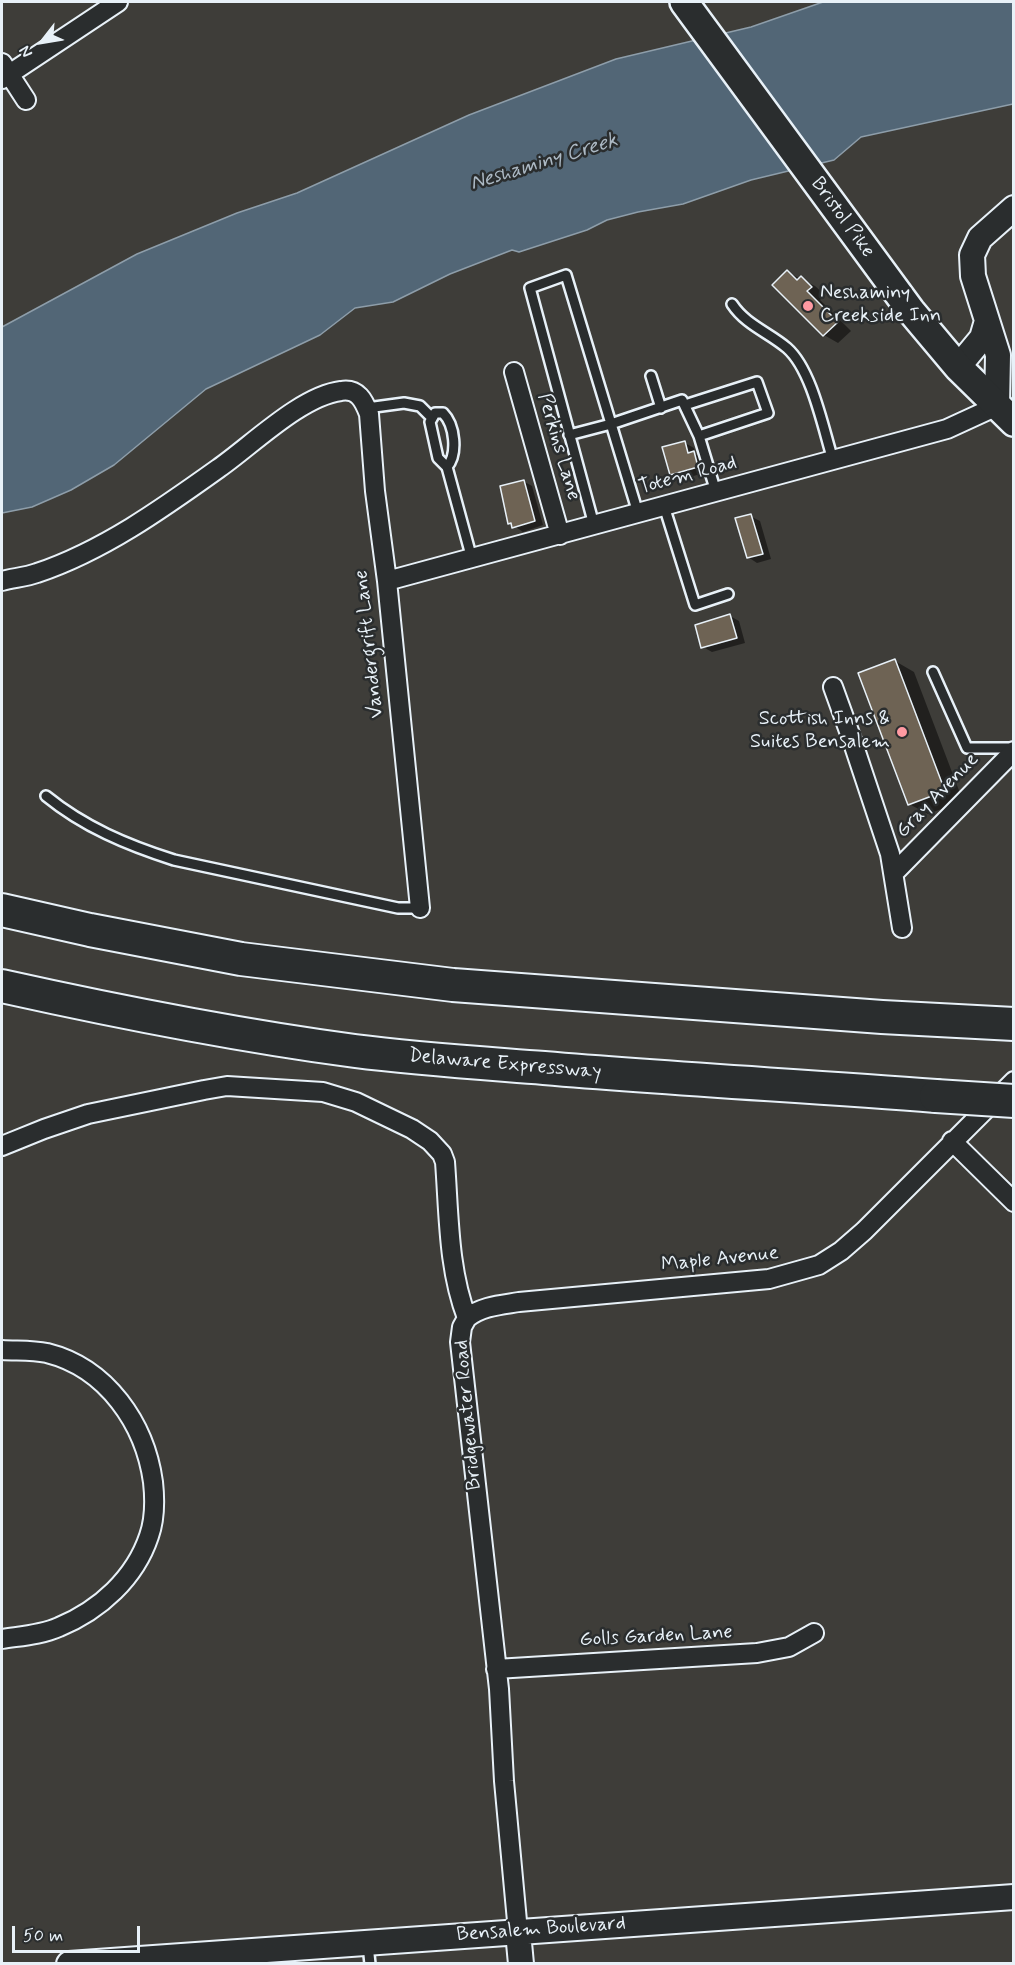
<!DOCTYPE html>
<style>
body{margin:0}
#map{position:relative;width:1015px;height:1965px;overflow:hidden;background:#3e3d39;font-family:Mynerve,sans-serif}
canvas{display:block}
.frame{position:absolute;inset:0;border:3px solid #e8f1f8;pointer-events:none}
.north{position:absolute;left:12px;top:12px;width:60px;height:60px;-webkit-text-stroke:4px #2a2d2e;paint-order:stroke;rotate:239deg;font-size:16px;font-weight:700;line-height:24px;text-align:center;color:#e8f1f8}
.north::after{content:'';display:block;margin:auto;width:21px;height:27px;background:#e8f1f8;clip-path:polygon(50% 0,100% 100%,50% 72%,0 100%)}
.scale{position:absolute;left:12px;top:1926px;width:128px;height:27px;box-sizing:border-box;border:3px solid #e8f1f8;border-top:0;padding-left:8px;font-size:18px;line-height:21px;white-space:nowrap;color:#e8f1f8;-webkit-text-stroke:4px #2a2d2e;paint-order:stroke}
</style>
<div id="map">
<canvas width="1015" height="1965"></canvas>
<div class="frame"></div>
<div class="north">N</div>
<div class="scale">50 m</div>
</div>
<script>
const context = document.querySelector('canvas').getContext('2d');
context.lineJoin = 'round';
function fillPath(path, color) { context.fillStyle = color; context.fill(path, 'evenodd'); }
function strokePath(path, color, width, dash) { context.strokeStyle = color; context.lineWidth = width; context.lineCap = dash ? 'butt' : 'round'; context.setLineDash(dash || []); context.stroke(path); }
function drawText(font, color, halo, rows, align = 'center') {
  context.font = font + ' Mynerve,sans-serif'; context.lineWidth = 5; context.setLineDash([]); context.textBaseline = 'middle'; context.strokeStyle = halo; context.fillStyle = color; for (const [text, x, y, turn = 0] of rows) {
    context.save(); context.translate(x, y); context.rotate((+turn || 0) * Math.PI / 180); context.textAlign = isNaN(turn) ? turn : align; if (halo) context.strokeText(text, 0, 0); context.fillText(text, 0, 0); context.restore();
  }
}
const water = new Path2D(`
 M823,2H1013V104L861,137L834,160L751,180L683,204L638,212L607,220L587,230L519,252L512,250L450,274L393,302L355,308L320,335L206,389L114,465L71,490L32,507L2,513V327L137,254L237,213L297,193L469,115L616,59L751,27Z`);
fillPath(water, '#526676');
strokePath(water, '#8e9eaa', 1.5);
fillPath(new Path2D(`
 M787,272L815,286L825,295L820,300L851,331L838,343L824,335L774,285Z
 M685,443L694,448L695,454L703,458L707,472L680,480L671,474Z
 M523,481L532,486L543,525L523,532L510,523Z
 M750,516L760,521L771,559L757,563L748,557Z
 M730,616L739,621L745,643L712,652L703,647Z
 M895,661L914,672L963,801L928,814L909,804Z`), '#0007');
const building = new Path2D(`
 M787,270L797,280L801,276L812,287L807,291L838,322L823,336L772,285Z
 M685,441L688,453L694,451L698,467L670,475L662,447Z
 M524,480L535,521L512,528L511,523L508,524L500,486Z
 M751,514L763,554L747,558L735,518Z
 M730,614L737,638L701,648L695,625Z
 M895,659L945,791L908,805L858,673Z`);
fillPath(building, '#6e6354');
strokePath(building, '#e8f1f8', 1.5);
const lane = new Path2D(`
 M732,304C746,325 768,332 787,348C812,370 823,428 833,460
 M651,376L661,408
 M685,405L757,382L768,413L699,436
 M367,408L404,403L420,406L432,418
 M569,435L611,424L682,400L699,436L716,492
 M447,467C458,454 455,425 443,413H435L430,422L438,458L447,467L472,559
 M664,506L695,605L728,594
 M594,525L530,288L566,275L638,513
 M933,672L967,748H1014
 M46,796C84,827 127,845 174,860L398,908H420
 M368,1945L370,1964`);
const street = new Path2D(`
 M2,63L26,100
 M2,79L118,2
 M514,372L560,535
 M2,581C13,578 26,577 37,573C103,551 163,508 219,468C252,445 301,396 341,391C358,388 364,401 369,414L375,491L387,581L420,908
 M387,581L947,429L997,406
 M833,687L850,734L890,854L902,928
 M894,873L1014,751
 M952,1141L1014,1202
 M2,1146L44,1129L88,1114L204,1090L227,1086L323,1092L356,1102L412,1129L430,1141L442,1154L445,1162C449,1214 448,1269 467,1318L462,1327L460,1342L499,1689L504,1781L518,1932
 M467,1318C482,1306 501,1305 519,1302L769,1279L819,1265L841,1251L864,1231L1014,1081
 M2,1350C17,1351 32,1350 47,1353C107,1368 145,1424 153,1482C155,1500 155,1519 149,1536C135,1578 100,1610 59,1627C41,1635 21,1636 2,1639
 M496,1669L757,1653L789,1647L814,1633`);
const secondary = new Path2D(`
 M958,367L982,338L987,321
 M997,406L998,355L973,276L972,255L980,238L1014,208
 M518,1932L521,1964
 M69,1964L1014,1897`);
const primary = new Path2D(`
 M684,2L911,311L958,367L1014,422`);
const highway = new Path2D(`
 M2,910L90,930L241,959L453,985L882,1017L1014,1024
 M2,986C119,1012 236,1035 355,1051C418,1059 481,1063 544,1068C674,1079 805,1086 936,1096`);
strokePath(lane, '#e8f1f8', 14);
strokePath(street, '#e8f1f8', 22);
strokePath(secondary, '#e8f1f8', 28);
strokePath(primary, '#e8f1f8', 32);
strokePath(highway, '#e8f1f8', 36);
strokePath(lane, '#2a2d2e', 9);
strokePath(street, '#2a2d2e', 18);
strokePath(secondary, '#2a2d2e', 24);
strokePath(primary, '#2a2d2e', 27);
strokePath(highway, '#2a2d2e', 32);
const highwayBridge = new Path2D(`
 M936,1096L1014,1101`);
strokePath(highwayBridge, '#e8f1f8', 36, []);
strokePath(highwayBridge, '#2a2d2e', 32);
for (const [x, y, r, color] of [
 [808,306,6,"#ff9aa2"],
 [902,732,6,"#ff9aa2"]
]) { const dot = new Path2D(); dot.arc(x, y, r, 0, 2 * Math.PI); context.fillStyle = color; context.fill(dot); strokePath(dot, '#2a2d2e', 2); }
drawText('20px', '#e8f1f8', '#2a2d2e', [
 ["Bristol Pike",842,218,54],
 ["Perkins Lane",558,447,74],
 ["Totem Road",688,476,-15],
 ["Vandergrift Lane",370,644,-96],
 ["Gray Avenue",938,796,-46],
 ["Delaware Expressway",505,1065,5],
 ["Maple Avenue",720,1260,-6],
 ["Bridgewater Road",469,1415,-95],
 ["Golls Garden Lane",656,1637,-3],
 ["Bensalem Boulevard",541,1930,-4]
]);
drawText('20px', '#e8f1f8', '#2a2d2e', [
 ["Neshaminy",820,294],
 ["Creekside Inn",820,317],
 ["Scottish Inns &",890,720,"right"],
 ["Suites Bensalem",890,743,"right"]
], 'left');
drawText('italic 21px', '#acb9c4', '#2a2d2e', [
 ["Neshaminy Creek",544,163,-17]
]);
</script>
